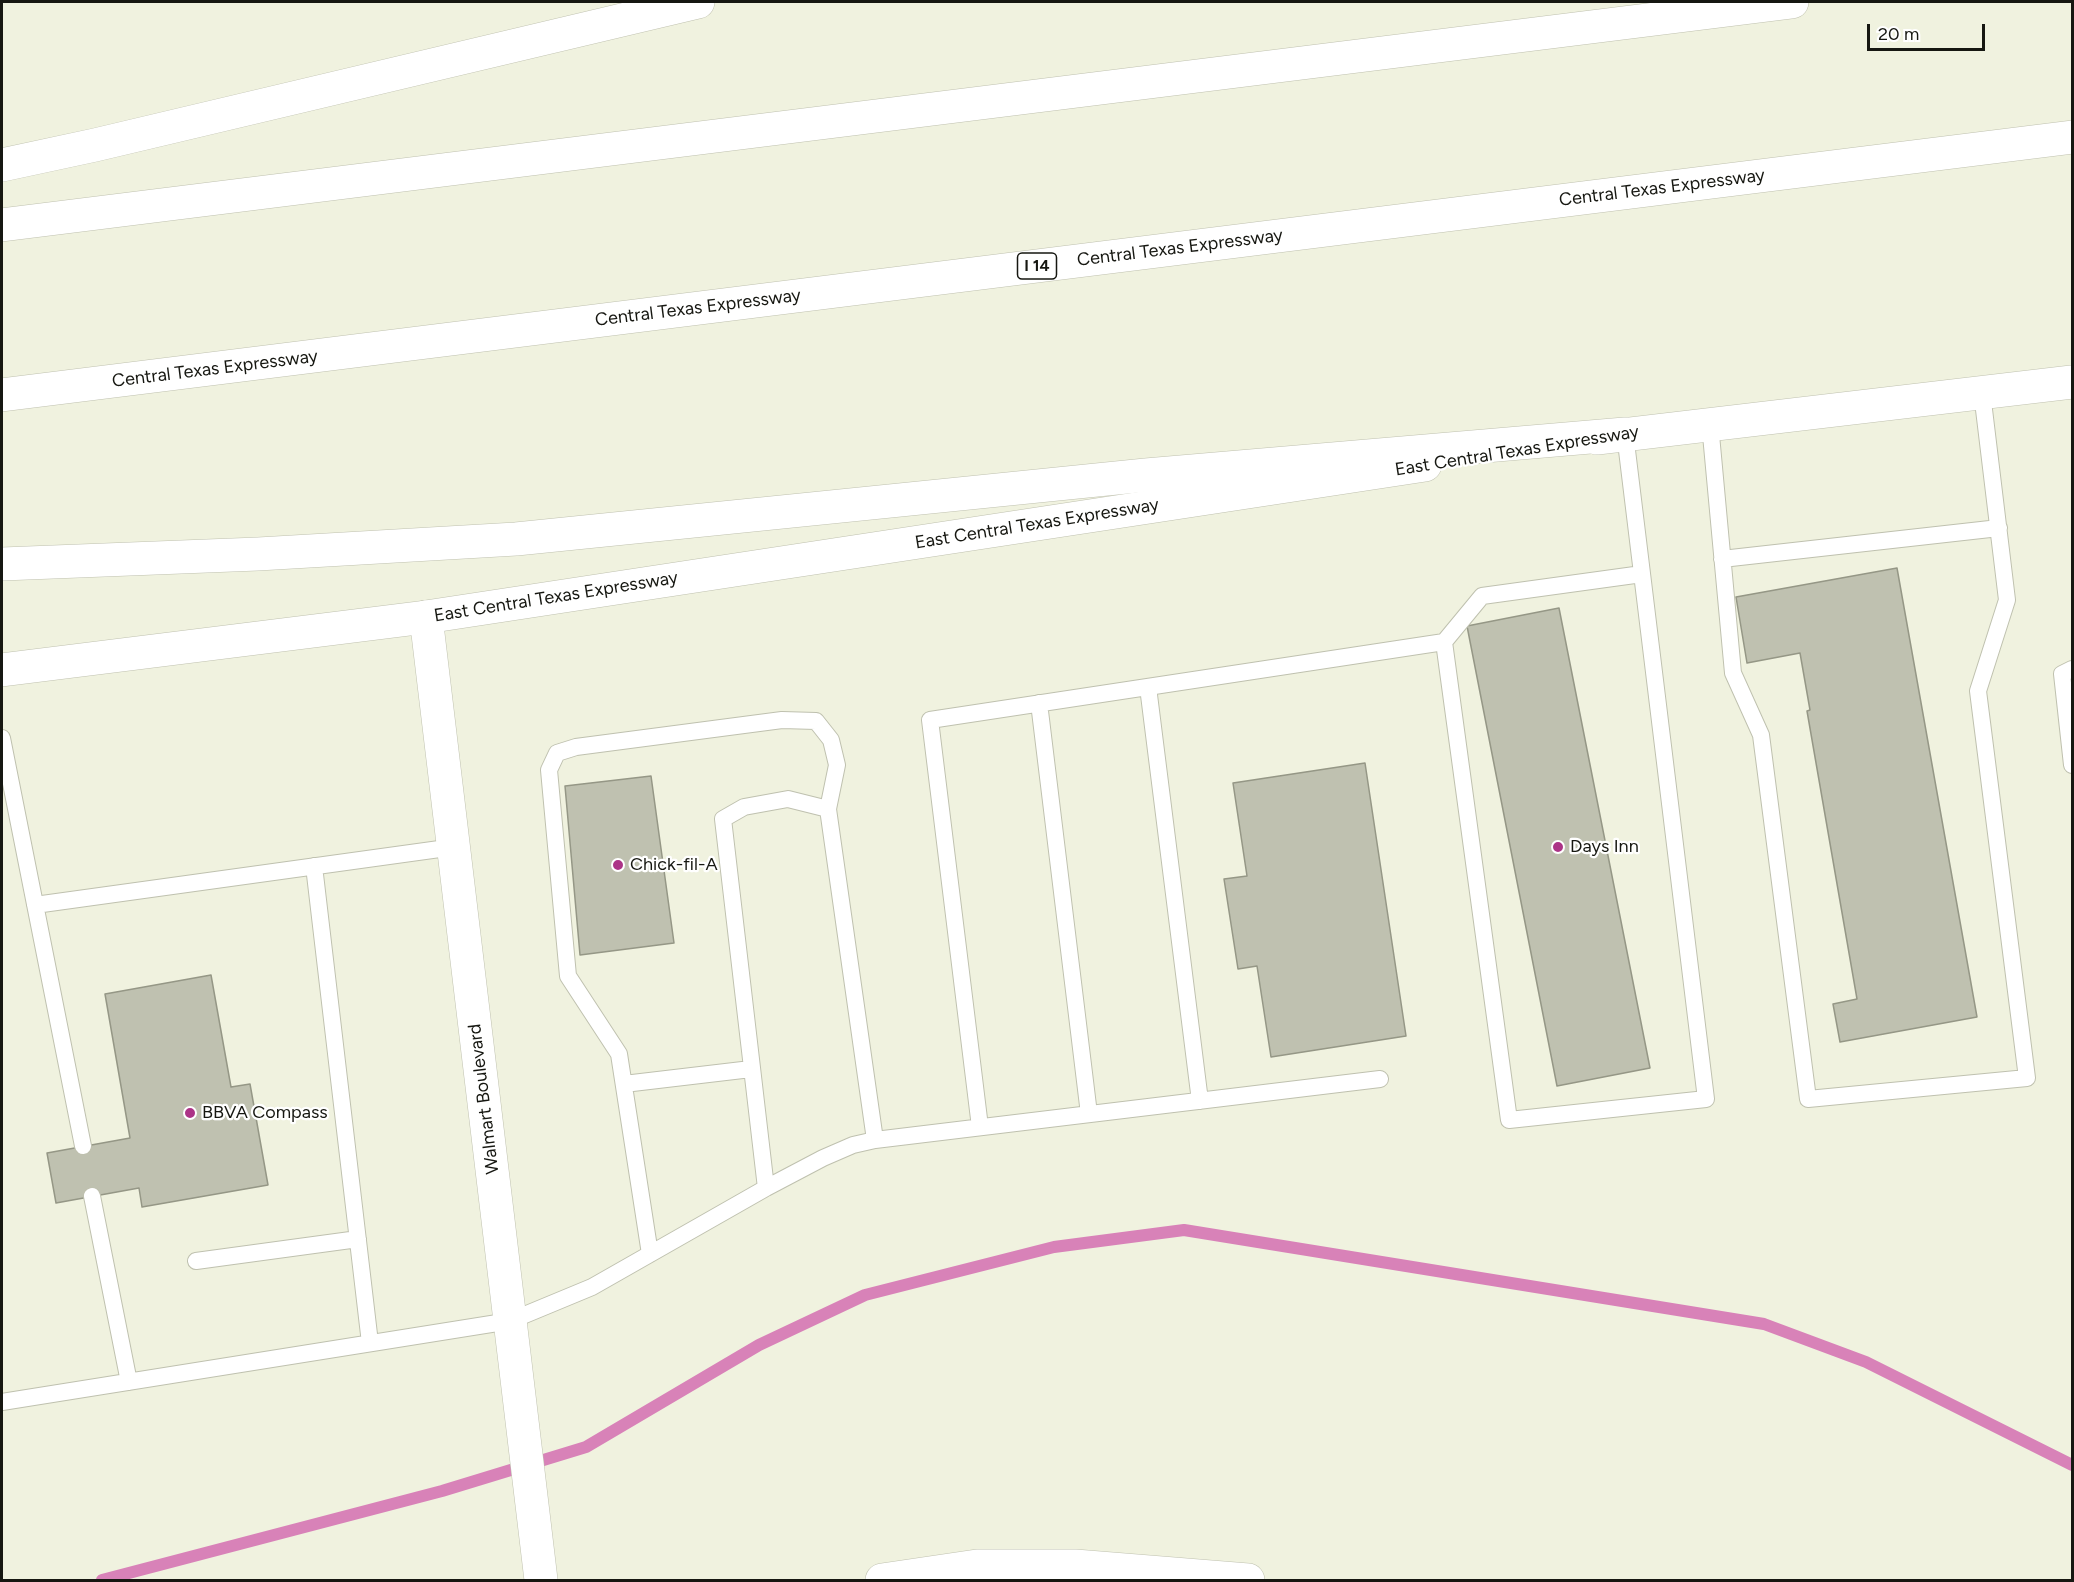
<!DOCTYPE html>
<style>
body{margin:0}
#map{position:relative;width:2074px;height:1582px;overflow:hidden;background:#f0f2df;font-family:Figtree,sans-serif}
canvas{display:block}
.frame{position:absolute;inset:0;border:3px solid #161711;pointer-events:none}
.scale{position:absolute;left:1867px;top:24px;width:118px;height:27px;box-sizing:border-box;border:3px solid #161711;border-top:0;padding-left:8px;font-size:18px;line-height:21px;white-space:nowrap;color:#161711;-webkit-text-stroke:4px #fff;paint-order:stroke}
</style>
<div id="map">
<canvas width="2074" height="1582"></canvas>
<div class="frame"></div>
<div class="scale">20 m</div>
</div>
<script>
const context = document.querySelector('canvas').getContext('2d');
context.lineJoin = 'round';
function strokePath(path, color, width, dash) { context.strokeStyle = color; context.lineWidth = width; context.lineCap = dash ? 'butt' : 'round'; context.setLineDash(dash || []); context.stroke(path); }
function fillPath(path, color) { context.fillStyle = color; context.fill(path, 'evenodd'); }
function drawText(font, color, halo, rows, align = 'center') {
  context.font = font + ' Figtree,sans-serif'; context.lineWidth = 4.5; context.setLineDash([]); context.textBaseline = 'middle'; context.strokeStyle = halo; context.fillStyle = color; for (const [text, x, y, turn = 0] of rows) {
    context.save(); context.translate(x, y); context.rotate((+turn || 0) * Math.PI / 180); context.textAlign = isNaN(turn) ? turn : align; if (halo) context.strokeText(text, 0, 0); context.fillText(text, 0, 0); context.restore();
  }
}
strokePath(new Path2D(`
 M102,1580L442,1491L586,1447L759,1345L865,1295L1054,1247L1184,1230L1764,1324L1866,1362L2072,1465`), '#d882b8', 12);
const building = new Path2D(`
 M1897,568L1977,1017L1840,1042L1833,1004L1857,999L1807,711L1810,710L1800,653L1747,663L1736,597Z
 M1559,608L1650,1068L1557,1086L1467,626Z
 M1365,763L1406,1036L1271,1057L1257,966L1238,969L1224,879L1247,876L1233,783Z
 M651,776L674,943L580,955L565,786Z
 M211,975L231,1087L250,1084L268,1185L142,1207L139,1188L56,1203L47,1153L130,1138L105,994Z`);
fillPath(building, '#bfc1b0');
strokePath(building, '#959786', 1.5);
const service = new Path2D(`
 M1710,424L1733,673L1761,735L1808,1099L2027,1078L1978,691L2007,600L1982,393
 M1625,434L1706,1099L1509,1120L1444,642L1482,596L1642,574
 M1722,559L1999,528
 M2072,669L2062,674L2072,765
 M1148,687L1200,1101
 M1039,703L1089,1114
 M2,738L83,1146
 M314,866L370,1343
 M35,905L454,847
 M624,1084L751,1069
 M980,1127L930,720L1444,642
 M766,1188L723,819L744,807L788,799L828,809L875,1140
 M92,1196L129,1382
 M650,1254L619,1054L568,976L549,770L557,753L576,747L782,720L816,721L831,740L837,765L828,809
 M196,1261L358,1239
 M2,1402L510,1321L592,1287L766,1188L823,1158L853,1145L875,1140L1380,1079`);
const minor = new Path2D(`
 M426,617L541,1580`);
const tertiary = new Path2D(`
 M882,1580L977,1566H1075L1248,1580`);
const secondary = new Path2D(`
 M1597,438L2072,382
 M2,670L426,617L1425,465`);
const motorway = new Path2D(`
 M2,165L95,145L698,2
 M2,225L1792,2
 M2,395L2072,137
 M2,564L258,554L516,539L1146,475L1625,434`);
strokePath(service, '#bfc1af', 18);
strokePath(minor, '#bfc1af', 34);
strokePath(tertiary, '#bfc1af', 34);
strokePath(secondary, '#bfc1af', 34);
strokePath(motorway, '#bfc1af', 34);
strokePath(service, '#fff', 16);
strokePath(minor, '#fff', 33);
strokePath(tertiary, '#fff', 33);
strokePath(secondary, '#fff', 33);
strokePath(motorway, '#fff', 33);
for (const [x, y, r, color] of [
 [1558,847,6,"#ac3387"],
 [618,865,6,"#ac3387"],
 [190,1113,6,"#ac3387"]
]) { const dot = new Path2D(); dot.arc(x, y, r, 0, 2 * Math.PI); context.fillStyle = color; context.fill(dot); strokePath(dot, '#fff', 2); }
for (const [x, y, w] of [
 [1037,266,39]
]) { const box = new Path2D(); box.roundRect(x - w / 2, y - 13, w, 26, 4.5); context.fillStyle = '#fff'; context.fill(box); strokePath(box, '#161711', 1.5); }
drawText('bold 16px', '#161711', null, [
 ["I 14",1037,266]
]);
drawText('18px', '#161711', '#fff', [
 ["Central Texas Expressway",1662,188,-7],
 ["Central Texas Expressway",1180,248,-7],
 ["Central Texas Expressway",698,308,-7],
 ["Central Texas Expressway",215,369,-7],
 ["East Central Texas Expressway",1517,451,-9],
 ["East Central Texas Expressway",1037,524,-9],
 ["East Central Texas Expressway",556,597,-9],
 ["Walmart Boulevard",484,1099,-97]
]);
drawText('18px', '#161711', '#fff', [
 ["Days Inn",1570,847],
 ["Chick-fil-A",630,865],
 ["BBVA Compass",202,1113]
], 'left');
</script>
